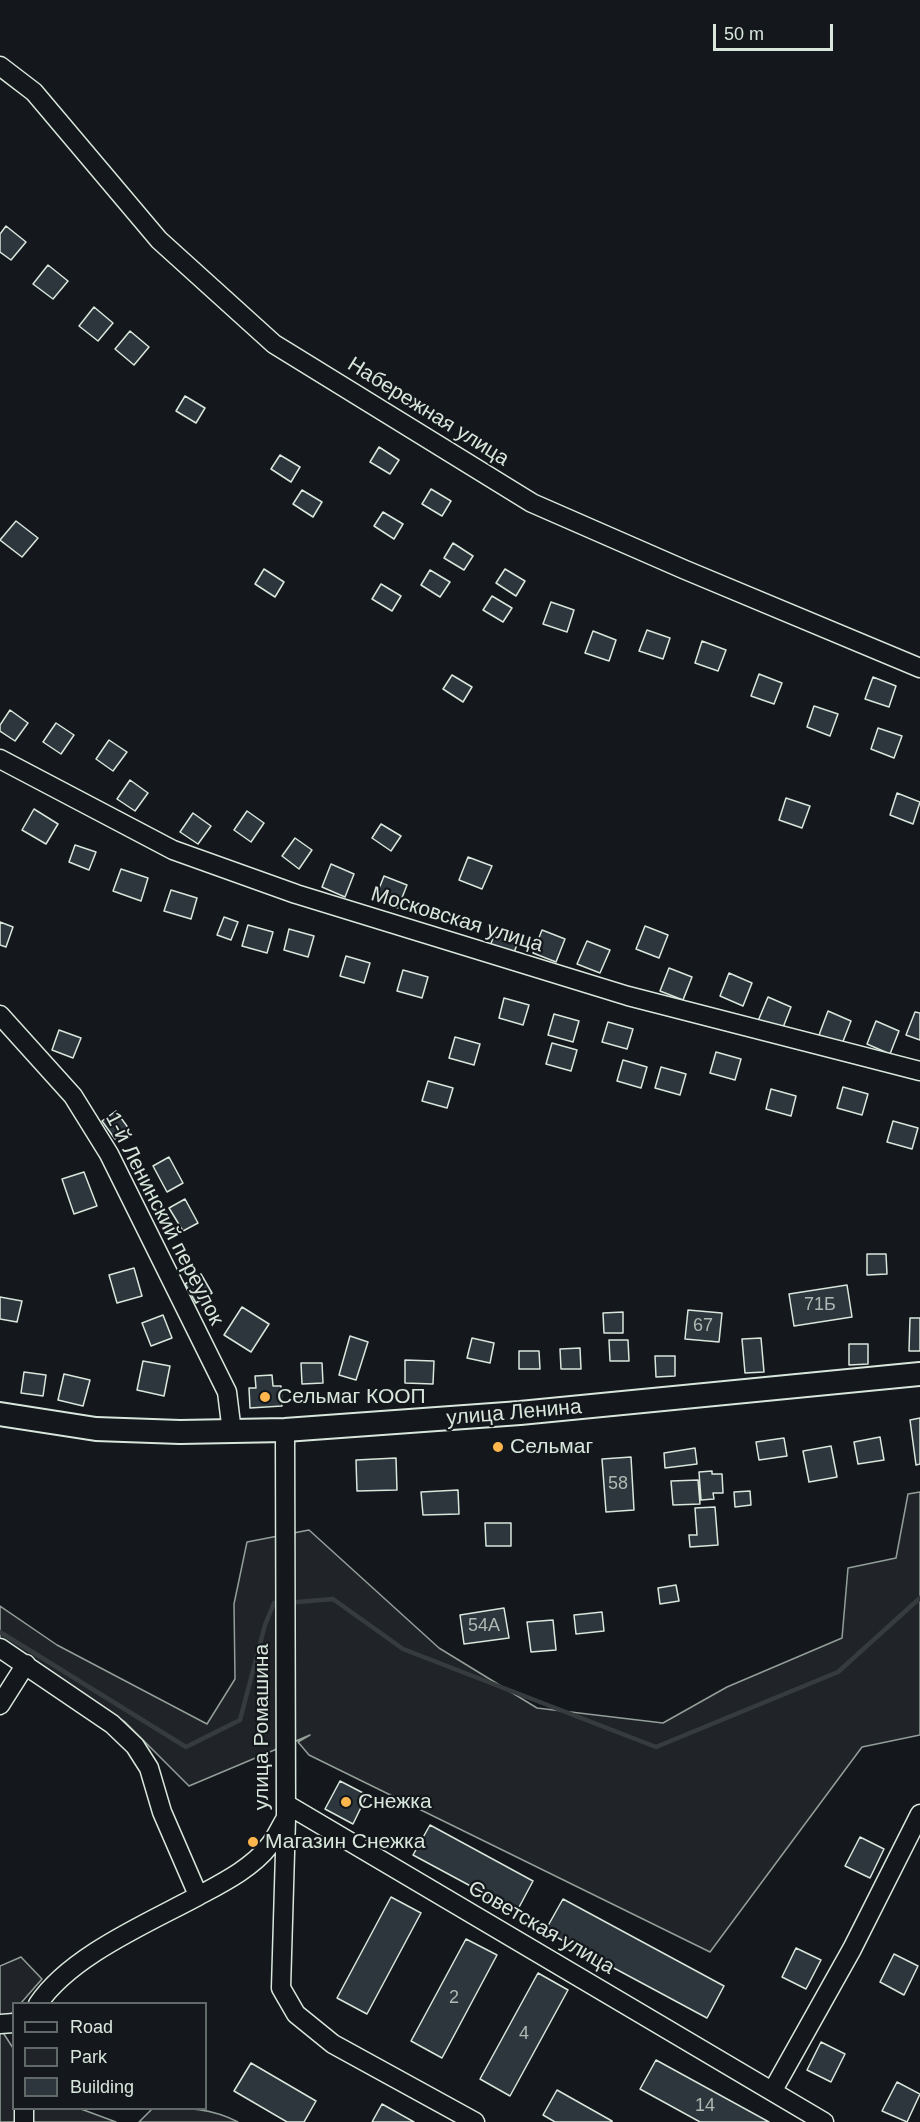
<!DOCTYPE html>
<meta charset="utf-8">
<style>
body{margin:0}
#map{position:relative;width:920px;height:2122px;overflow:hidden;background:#14181c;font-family:Helvetica,sans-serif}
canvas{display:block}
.legend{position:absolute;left:12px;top:2002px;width:195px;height:108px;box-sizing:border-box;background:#14181c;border:2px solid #626a69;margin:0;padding:8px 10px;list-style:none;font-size:18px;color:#d8e6dc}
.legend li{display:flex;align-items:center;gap:12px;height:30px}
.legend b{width:30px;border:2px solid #626a69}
.scale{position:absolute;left:713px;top:24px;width:120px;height:27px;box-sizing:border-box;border:3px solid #d8e6dc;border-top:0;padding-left:8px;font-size:18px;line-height:21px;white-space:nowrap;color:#d8e6dc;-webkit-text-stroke:4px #14181c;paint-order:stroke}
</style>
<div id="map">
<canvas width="920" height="2122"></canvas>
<ul class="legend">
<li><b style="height:8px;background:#14181c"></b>Road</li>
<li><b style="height:16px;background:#202428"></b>Park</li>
<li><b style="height:16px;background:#2c363c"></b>Building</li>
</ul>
<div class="scale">50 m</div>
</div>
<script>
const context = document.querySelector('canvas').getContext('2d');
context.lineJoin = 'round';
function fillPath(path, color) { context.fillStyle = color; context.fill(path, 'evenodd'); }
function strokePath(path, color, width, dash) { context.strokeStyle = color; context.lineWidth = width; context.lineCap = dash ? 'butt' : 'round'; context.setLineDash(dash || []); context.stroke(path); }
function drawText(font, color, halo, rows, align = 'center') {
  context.font = font + ' Helvetica,sans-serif'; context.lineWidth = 4.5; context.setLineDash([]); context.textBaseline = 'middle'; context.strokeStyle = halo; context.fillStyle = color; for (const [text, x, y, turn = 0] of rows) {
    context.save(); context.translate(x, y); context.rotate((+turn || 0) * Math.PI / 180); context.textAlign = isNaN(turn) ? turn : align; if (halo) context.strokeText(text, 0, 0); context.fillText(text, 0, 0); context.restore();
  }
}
const green = new Path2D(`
 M920,1492V1735L862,1747L710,1952L309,1755L298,1742L310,1735L189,1786L125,1722L0,1640V1606L57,1645L207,1724L235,1679L234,1604L247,1542L309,1530L439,1648L537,1708L663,1723L727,1687L842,1638L848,1568L896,1558L908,1494Z
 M21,1957L42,1979L21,2003L14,2004L13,2012L0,2022V1966Z
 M0,2028L13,2048L14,2108L81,2109L116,2122H0Z
 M153,2108C184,2108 210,2107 238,2122H139Z`);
fillPath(green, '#202428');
strokePath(green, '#939e99', 1.5);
strokePath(new Path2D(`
 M297,1602L333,1599L403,1649L656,1747L838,1672L920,1598
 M0,1632L186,1747L240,1720L265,1625L274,1603`), '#363b3e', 4.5);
const building = new Path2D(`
 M6,226L26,242L11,260L0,252V234Z
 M48,265L68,281L53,299L33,284Z
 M94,307L113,323L98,341L79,326Z
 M130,331L149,347L134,365L115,349Z
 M185,396L205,408L196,423L176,411Z
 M379,447L399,460L390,474L370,462Z
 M280,455L300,467L291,482L271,469Z
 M431,489L451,501L442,516L422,504Z
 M302,490L322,502L313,517L293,504Z
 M383,512L403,524L394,539L374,526Z
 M16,521L38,538L22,557L0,540Z
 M453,543L473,556L464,570L444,558Z
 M264,569L284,582L275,597L255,584Z
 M505,569L525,581L516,596L496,583Z
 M430,570L450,582L440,597L421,585Z
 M381,584L401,596L392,611L372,599Z
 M492,596L512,608L503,622L483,610Z
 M551,602L574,610L567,632L543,624Z
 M647,630L670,638L663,659L639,651Z
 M593,631L616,640L609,661L585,653Z
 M702,641L726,650L718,671L695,663Z
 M759,674L782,683L774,704L751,696Z
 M452,675L472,687L463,702L443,689Z
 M873,677L896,686L889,707L865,699Z
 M814,706L838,714L830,736L807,727Z
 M10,710L28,723L15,741L0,731V725Z
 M56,723L74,735L61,754L43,742Z
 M878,728L902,736L894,758L871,749Z
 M109,740L127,752L113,771L96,759Z
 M130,780L148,793L135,811L117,799Z
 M897,793L920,802L913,824L890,815Z
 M786,798L810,806L802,828L779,820Z
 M34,809L58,824L46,844L22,830Z
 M247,811L264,823L251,842L234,830Z
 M193,813L211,826L198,844L180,832Z
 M381,824L401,836L391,851L372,838Z
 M295,838L312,850L299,869L282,856Z
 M75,845L96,852L89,870L69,862Z
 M468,857L492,866L482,889L459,880Z
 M331,864L354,874L345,897L322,887Z
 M121,869L148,878L141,901L113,891Z
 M384,876L407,885L398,908L375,899Z
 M171,890L197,898L191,919L164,911Z
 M224,917L238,922L231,940L217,935Z
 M0,922L13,927L6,947L0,945Z
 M248,925L273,932L267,953L242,946Z
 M645,926L668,935L659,958L636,949Z
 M497,928L520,937L511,960L488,951Z
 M289,929L314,936L308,957L284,950Z
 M542,930L565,939L556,962L533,953Z
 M587,941L610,950L600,973L577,964Z
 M346,956L370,963L364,983L340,976Z
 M669,968L692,977L683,1000L660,991Z
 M403,970L428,977L422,998L397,991Z
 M729,973L752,983L743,1006L720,996Z
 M768,997L791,1007L782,1030L758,1021Z
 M504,998L529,1005L523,1025L499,1018Z
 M828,1011L851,1021L842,1044L819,1035Z
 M915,1012L920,1013V1040L906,1035Z
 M554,1014L579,1021L573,1042L548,1035Z
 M876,1021L899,1031L890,1054L867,1044Z
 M608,1022L633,1029L627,1049L602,1042Z
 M59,1030L81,1038L73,1058L52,1050Z
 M455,1037L480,1044L474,1065L449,1058Z
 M552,1043L577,1050L571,1071L546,1064Z
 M716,1052L741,1059L735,1080L710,1073Z
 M623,1060L647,1067L641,1088L617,1081Z
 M661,1067L686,1074L680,1095L655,1088Z
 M428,1081L453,1088L447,1108L422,1101Z
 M843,1087L868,1094L862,1115L837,1108Z
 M771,1089L796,1096L791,1116L766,1109Z
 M116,1111L129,1129L115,1139L102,1121Z
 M893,1121L918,1128L912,1149L887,1142Z
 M169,1157L183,1183L167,1192L153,1166Z
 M84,1172L97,1206L74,1214L62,1179Z
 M185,1199L198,1223L183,1231L169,1208Z
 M867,1254H886L887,1274L867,1275Z
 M134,1268L142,1296L117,1303L109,1275Z
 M201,1274L212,1293L196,1303L185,1284Z
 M847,1285L852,1317L794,1326L789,1294Z
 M0,1297L22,1301L17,1322L0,1319Z
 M242,1307L269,1324L251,1352L224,1335Z
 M688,1310L722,1313L719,1342L685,1339Z
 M623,1312V1333H604L603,1313Z
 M163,1315L172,1338L151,1346L142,1323Z
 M910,1318H920V1351H909Z
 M350,1336L368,1342L356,1380L339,1375Z
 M472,1338L494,1343L490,1363L467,1358Z
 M761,1338L764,1372L745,1373L742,1339Z
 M609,1340H628L629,1361H610Z
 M849,1344H868V1364L849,1365Z
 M580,1348L581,1369H561L560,1349Z
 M519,1351H539L540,1369H519Z
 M655,1356H675V1376L656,1377Z
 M405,1360L434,1361L433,1384L405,1383Z
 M143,1361L170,1366L164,1396L137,1390Z
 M301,1363H322L323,1383L302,1384Z
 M24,1372L46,1375L43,1396L21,1393Z
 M64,1374L90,1380L83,1406L58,1400Z
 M272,1375L273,1386H281L282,1406L250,1408L249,1388H256L255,1376Z
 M920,1418V1464L916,1465L910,1420Z
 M880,1437L884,1460L858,1464L854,1442Z
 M784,1438L787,1456L759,1460L756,1442Z
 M831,1446L837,1477L809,1482L803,1451Z
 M695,1448L697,1464L665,1468L664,1453Z
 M631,1457L634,1510L606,1512L602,1459Z
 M396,1458L397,1490L357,1491L356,1460Z
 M712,1471V1474H722L723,1493H713L714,1499L701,1500L699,1472Z
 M698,1480L700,1504L673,1505L671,1481Z
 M458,1490L459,1514L423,1515L421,1492Z
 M750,1491L751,1505L735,1507L734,1492Z
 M715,1507L718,1545L690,1547L689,1535H697L695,1508Z
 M485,1523H511V1546H486Z
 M676,1585L679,1601L660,1604L658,1588Z
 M504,1608L509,1638L464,1644L460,1615Z
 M602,1612L604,1631L576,1634L574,1615Z
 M553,1620L556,1650L531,1652L527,1622Z
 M340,1781L367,1795L353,1824L325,1809Z
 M430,1825L533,1881L517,1911L413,1855Z
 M860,1837L884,1849L870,1878L845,1866Z
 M391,1897L421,1913L367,2014L337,1998Z
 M563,1899L724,1986L707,2018L545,1931Z
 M466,1939L497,1955L442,2058L411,2041Z
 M796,1948L821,1960L806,1989L782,1977Z
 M894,1954L918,1966L904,1995L880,1982Z
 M538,1973L568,1990L510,2096L480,2079Z
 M821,2042L845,2054L831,2082L807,2070Z
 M656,2060L769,2122H700L640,2089Z
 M251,2063L316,2101L304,2122H287L234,2091Z
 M897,2082L920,2094L907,2122L882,2111Z
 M557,2090L612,2121V2122H555L543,2115Z
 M382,2104L414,2122H372Z`);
fillPath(building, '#2c363c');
strokePath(building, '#d8e6dc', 1.5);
const minor = new Path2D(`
 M0,66L34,92L159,240L274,344L532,503L683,569L920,668
 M0,759L173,850L296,894L628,996L920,1071
 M0,1015L73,1096L109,1154L227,1392L232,1432
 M0,1648L112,1724L135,1746L149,1768L162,1812L198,1895
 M0,1705L26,1664
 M286,1804L824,2122
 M286,1819L281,1988L296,2014L333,2044L475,2122
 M38,2004C70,1956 148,1923 198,1896C222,1883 252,1868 269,1846C276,1838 280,1827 286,1818L285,1430
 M0,2024L14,2023
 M773,2090L852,1949L920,1814
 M24,2122V2108`);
const major = new Path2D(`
 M0,1414L96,1429L180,1432L285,1430L520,1413L920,1374`);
strokePath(minor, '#d8e6dc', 21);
strokePath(major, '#d8e6dc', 26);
strokePath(minor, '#14181c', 18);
strokePath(major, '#14181c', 22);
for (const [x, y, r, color] of [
 [265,1397,6,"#ffb74d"],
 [498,1447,6,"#ffb74d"],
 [346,1802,6,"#ffb74d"],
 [253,1842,6,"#ffb74d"]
]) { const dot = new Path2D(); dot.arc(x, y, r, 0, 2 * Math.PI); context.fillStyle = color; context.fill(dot); strokePath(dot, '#14181c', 2); }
drawText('18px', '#adbab4', null, [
 ["71Б",820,1305],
 ["67",703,1326],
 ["58",618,1484],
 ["54А",484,1626],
 ["2",454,1998],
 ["4",524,2034],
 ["14",705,2106]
]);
drawText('21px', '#d8e6dc', '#14181c', [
 ["Набережная улица",428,412,32],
 ["Московская улица",457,920,17],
 ["1-й Ленинский переулок",164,1219,63],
 ["улица Ленина",514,1413,-5],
 ["улица Ромашина",262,1727,-90],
 ["Советская улица",541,1928,30]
]);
drawText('21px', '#d8e6dc', '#14181c', [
 ["Сельмаг КООП",277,1397],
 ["Сельмаг",510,1447],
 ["Снежка",358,1802],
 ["Магазин Снежка",265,1842]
], 'left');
</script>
